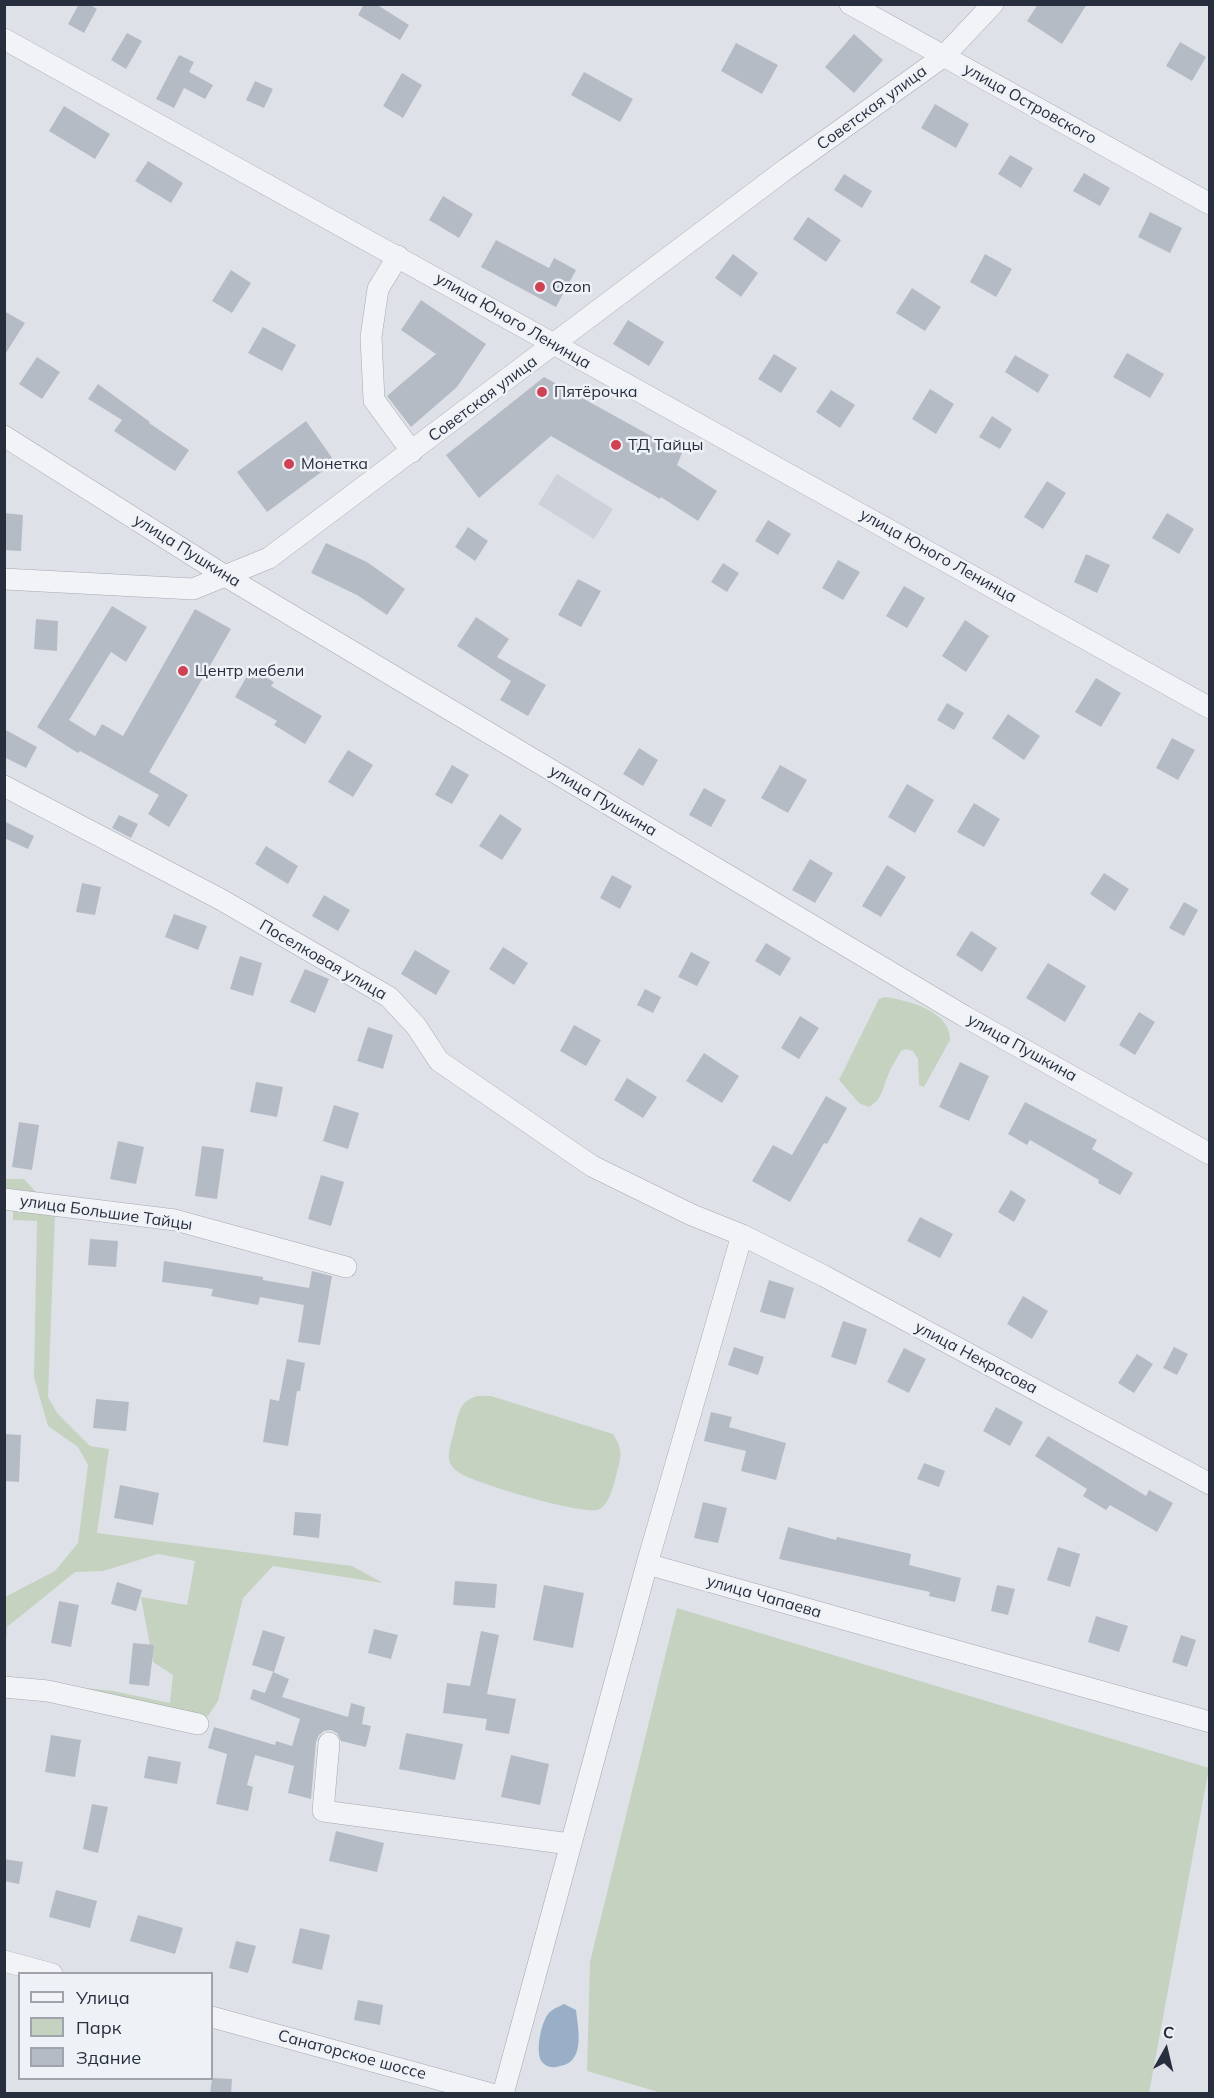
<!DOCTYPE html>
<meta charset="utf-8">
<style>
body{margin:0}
#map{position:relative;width:1214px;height:2098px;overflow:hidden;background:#dee2e8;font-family:Mulish,sans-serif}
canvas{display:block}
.frame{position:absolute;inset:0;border:6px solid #272f3f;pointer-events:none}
.legend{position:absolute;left:18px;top:1972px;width:195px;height:108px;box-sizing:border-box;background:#eef1f5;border:2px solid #9ea3ac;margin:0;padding:8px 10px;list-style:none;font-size:18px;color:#272f3f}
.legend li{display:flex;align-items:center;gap:12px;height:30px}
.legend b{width:30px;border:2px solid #9ea3ac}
.north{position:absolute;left:1136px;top:2020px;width:60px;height:60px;-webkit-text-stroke:4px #eef1f5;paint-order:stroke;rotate:8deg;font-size:16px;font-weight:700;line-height:24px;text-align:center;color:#272f3f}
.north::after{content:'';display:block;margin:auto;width:21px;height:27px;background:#272f3f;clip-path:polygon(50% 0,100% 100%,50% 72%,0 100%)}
</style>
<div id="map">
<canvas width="1214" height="2098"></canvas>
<div class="frame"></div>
<ul class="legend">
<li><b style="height:8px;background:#f1f3f6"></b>Улица</li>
<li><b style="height:16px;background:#c4d2bf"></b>Парк</li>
<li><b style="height:16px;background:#b5bbc5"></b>Здание</li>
</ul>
<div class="north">С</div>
</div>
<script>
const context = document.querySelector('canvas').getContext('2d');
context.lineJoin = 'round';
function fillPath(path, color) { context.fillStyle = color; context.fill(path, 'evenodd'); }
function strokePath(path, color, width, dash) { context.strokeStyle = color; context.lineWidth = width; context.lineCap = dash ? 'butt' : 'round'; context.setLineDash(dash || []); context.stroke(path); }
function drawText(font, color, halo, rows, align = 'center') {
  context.font = font + ' Mulish,sans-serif'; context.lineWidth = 5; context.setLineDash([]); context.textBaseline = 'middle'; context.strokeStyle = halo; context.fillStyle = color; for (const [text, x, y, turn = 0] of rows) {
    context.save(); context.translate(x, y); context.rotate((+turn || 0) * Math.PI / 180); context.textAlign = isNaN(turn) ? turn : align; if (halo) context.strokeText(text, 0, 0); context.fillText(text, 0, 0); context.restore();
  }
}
fillPath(new Path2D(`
 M557,474L613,509L594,539L538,504Z`), '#ccd1da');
fillPath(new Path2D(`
 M885,997C907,1000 951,1011 950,1040L924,1087L919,1085L918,1059L913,1051L906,1049L901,1051C897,1058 892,1066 889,1073C883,1086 883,1099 869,1107L859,1103L839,1080L879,999Z
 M5,1179H24L55,1213L48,1397L57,1413L90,1446L109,1449L97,1533L352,1566L383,1583L273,1566L243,1598L218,1701L208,1716L154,1722L5,1679L113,1691L170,1703L173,1675L153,1662L141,1597L187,1605L195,1561L158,1554L103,1571L75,1572L7,1627L5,1655V1597L55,1571L78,1543L88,1465L78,1447L48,1426L34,1377L37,1221L13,1220V1208H5Z
 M477,1396H491L613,1434C624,1451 621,1457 616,1476C613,1487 610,1502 600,1509C587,1517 480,1484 463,1475C458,1472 453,1469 450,1463C446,1453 453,1437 455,1427C459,1412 460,1401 477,1396Z
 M677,1608L1209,1768L1149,2093L665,2094L587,2071L590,1962Z`), '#c4d2bf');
fillPath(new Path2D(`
 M564,2004L576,2010C578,2028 586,2062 560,2066C554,2068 548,2068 543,2063C534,2055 541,2023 548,2014C552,2009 558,2007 564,2004Z`), '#99afc8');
fillPath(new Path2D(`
 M79,4H89L97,9L84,33L68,24Z
 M364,4H376L409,25L400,40L358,15Z
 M1038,4H1087L1062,44L1027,21Z
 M127,33L142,41L126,69L111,60Z
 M854,34L883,60L854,93L825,67Z
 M1180,42L1206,57L1192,81L1166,66Z
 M736,43L778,65L762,94L721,71Z
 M179,55L194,62L189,72L213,85L205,99L184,88L174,108L156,99Z
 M584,72L633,99L620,122L571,95Z
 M402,73L422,85L403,118L383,106Z
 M255,81L273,89L264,108L246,100Z
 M935,104L969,124L956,148L921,128Z
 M64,106L110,134L95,159L49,131Z
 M1010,155L1033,168L1021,188L998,174Z
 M148,161L183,183L171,203L135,181Z
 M1084,173L1110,188L1100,206L1073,191Z
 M844,174L872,191L862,208L834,190Z
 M443,196L473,214L459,238L429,220Z
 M1150,212L1182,228L1170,253L1138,237Z
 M808,217L841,240L826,262L793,239Z
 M496,240L549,268L554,258L576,270L556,307L481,267Z
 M733,254L758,273L741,297L715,278Z
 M985,254L1012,269L996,297L970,282Z
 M231,270L251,283L232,313L212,301Z
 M912,288L941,307L925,331L896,313Z
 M421,300L486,344L457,387L411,427L387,396L436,354L401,330Z
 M4,311L25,323L4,356Z
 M628,320L664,342L649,366L613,344Z
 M263,327L296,345L282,371L248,353Z
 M1127,353L1164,374L1150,398L1113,377Z
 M774,354L797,368L781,393L758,379Z
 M1015,355L1049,375L1038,393L1005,372Z
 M37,357L60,372L42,399L19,384Z
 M544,377L682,453L677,465L717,491L698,521L661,497L660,499L551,436L479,498L446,455Z
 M98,384L150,422L149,423L189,450L175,471L114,431L122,420L88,399Z
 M930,389L954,404L936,434L912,419Z
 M831,390L855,405L840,428L816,412Z
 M992,416L1012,429L1000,449L979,437Z
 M306,421L335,462L267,512L237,472Z
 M1047,481L1066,493L1043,529L1024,517Z
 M4,513L23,515L21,551L4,550Z
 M1167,513L1194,529L1179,554L1152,538Z
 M768,520L791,534L778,555L755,541Z
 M468,527L488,541L475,561L455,547Z
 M326,543L367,562L405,589L387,615L357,595L311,573Z
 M1086,554L1110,565L1097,593L1074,582Z
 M838,560L860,572L843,600L822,588Z
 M723,563L739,573L727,592L711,582Z
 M578,579L601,591L581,627L558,615Z
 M904,586L925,598L907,628L886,616Z
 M112,606L147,627L126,662L111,652L69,720L95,736L102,724L123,736L195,609L231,629L149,772L188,795L169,827L148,814L159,795L80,751L78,753L37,727Z
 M476,617L509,639L497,657L546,685L528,716L500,700L511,681L457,646Z
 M36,619L58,621L57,651L34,649Z
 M965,620L989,636L966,672L942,656Z
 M251,669L274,682L271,686L322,716L305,744L274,725L277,721L235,697Z
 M1096,678L1121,693L1101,727L1075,712Z
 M947,703L964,713L954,730L937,720Z
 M1008,714L1040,736L1024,760L992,738Z
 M4,729L37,747L26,768L4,757Z
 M1172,738L1195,750L1178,780L1156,768Z
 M639,748L658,760L643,786L623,774Z
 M348,750L373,765L353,797L328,782Z
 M452,765L469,775L452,804L435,795Z
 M780,765L807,780L788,813L761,798Z
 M907,784L934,800L915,833L888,817Z
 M704,788L726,800L711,827L689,815Z
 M974,803L1000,819L984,847L957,832Z
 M500,814L522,829L502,860L479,846Z
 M119,815L138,824L131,838L112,828Z
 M4,821L34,836L28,849L4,838Z
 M266,846L298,866L288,884L255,864Z
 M810,859L833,873L815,903L792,890Z
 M887,865L906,877L881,917L862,906Z
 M1104,873L1129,889L1115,911L1090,894Z
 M612,875L632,886L620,909L600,898Z
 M82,883L101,887L95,915L76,912Z
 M324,895L350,910L338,931L312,916Z
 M1184,902L1198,910L1184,936L1169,928Z
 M174,914L207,926L198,950L165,937Z
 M971,931L997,948L982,972L956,955Z
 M766,943L791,958L780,976L755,961Z
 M503,947L528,963L514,985L489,969Z
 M415,950L450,971L436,995L401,974Z
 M691,952L710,962L697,986L678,977Z
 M240,956L262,963L253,996L230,989Z
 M1048,963L1086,986L1065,1022L1026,998Z
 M305,969L329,979L315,1013L290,1002Z
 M645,989L661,997L653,1013L637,1005Z
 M1139,1012L1155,1022L1135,1055L1119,1045Z
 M800,1016L819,1028L799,1059L781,1048Z
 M574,1025L601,1040L586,1066L560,1051Z
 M368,1027L393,1035L383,1069L357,1061Z
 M704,1053L739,1076L722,1103L686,1081Z
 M960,1062L989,1076L969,1121L939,1107Z
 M627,1078L657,1097L643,1118L614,1100Z
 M256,1082L283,1087L277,1117L250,1112Z
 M826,1096L847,1108L827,1144L824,1143L790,1202L752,1181L773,1145L792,1155Z
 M1025,1102L1097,1140L1092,1149L1133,1173L1120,1195L1098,1183L1099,1180L1030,1140L1027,1145L1008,1134Z
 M334,1105L359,1113L348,1149L323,1141Z
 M19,1122L39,1125L32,1170L12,1167Z
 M118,1141L144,1147L136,1184L110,1179Z
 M202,1146L224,1149L217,1199L195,1196Z
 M321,1175L344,1182L331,1226L308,1219Z
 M1011,1190L1026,1200L1014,1222L998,1212Z
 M920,1217L953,1234L940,1258L907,1241Z
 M90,1239L118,1241L116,1267L88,1265Z
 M164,1261L263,1277V1280L309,1288L312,1271L332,1276L320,1345L298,1342L304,1305L260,1297L258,1305L211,1296L213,1289L162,1282Z
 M769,1280L794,1288L785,1319L760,1312Z
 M1023,1296L1048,1311L1032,1339L1007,1324Z
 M843,1321L867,1329L856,1365L831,1357Z
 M734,1347L764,1357L758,1375L728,1365Z
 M1174,1347L1188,1354L1177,1375L1163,1368Z
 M904,1348L926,1359L909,1393L887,1382Z
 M1137,1354L1153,1364L1134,1393L1118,1383Z
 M287,1359L305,1363L300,1391H297L288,1446L263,1442L270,1399L279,1401Z
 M96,1399L129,1402L126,1431L93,1428Z
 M996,1407L1023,1422L1010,1446L983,1431Z
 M711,1412L732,1417L729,1427L786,1443L776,1480L741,1471L746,1451L704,1441Z
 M4,1434L21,1435L19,1482L4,1481Z
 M1048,1436L1146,1496L1149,1490L1173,1503L1157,1532L1110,1505L1106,1510L1083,1496L1087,1489L1035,1456Z
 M924,1463L945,1471L939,1487L917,1479Z
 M120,1485L159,1493L153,1525L114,1518Z
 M703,1502L727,1508L718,1543L694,1538Z
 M295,1512L321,1514L319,1538L293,1535Z
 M788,1527L836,1540L837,1537L911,1554L909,1565L961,1578L955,1602L929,1596L930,1592L779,1559Z
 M1058,1547L1080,1554L1070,1587L1047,1580Z
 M455,1581L497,1584L495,1608L453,1605Z
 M117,1582L142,1590L136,1611L111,1604Z
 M544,1585L584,1593L573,1648L533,1640Z
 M997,1585L1015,1589L1008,1615L991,1611Z
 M59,1601L79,1605L71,1647L51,1643Z
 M1096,1616L1128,1626L1119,1652L1088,1642Z
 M374,1629L398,1635L391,1659L368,1653Z
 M263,1630L285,1637L274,1672L252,1665Z
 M481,1631L499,1635L487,1694L516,1699L509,1734L485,1730L487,1719L443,1713L447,1683L470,1686Z
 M1181,1635L1196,1640L1187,1667L1172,1662Z
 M133,1643L154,1645L149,1686L129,1684Z
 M273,1672L289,1679L282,1697L348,1717L351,1703L365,1707L362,1724L371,1726L366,1747L341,1741L337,1733L331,1730L324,1731L319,1735L316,1742L311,1799L288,1793L294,1766L255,1755L247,1785L253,1787L248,1811L216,1804L227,1754L208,1748L214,1727L275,1745L276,1741L292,1746L300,1719L250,1699L253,1689L265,1693Z
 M406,1733L463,1744L455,1780L399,1769Z
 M51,1735L81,1740L75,1777L45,1772Z
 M511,1755L549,1764L540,1805L501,1797Z
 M148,1756L181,1762L177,1784L144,1778Z
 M92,1804L108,1807L98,1853L83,1849Z
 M336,1831L384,1843L377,1872L329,1861Z
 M4,1859L23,1862L19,1884L4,1881Z
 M56,1890L97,1901L90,1928L49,1917Z
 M138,1915L183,1928L175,1954L130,1941Z
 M300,1928L330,1935L322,1970L292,1963Z
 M236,1941L256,1946L248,1973L229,1968Z
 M358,2000L383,2005L380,2025L354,2020Z
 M212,2078L232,2079L231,2094H210Z`), '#b5bbc5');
const minor = new Path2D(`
 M850,4L1210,204
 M4,39L1210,708
 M398,256L378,289L371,337L374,400L412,452
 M4,436L227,577L964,1016L1210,1154
 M4,579L193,589L269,558L786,169L944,56L993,4
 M4,786L220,899L389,997L416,1026L439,1061L592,1166L692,1215L742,1235L824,1276L1210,1484
 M4,1199L175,1220L346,1267
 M742,1235L647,1564L1210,1722
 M4,1687L48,1691L198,1724
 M329,1743L323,1811L570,1844
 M4,1961L52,1974
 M212,2017L492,2094
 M503,2094L647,1564`);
strokePath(minor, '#a3a9b2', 22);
strokePath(minor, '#f1f3f6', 21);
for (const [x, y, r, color] of [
 [540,287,6,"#ce4254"],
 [542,392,6,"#ce4254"],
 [616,445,6,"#ce4254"],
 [289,464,6,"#ce4254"],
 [183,671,6,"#ce4254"]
]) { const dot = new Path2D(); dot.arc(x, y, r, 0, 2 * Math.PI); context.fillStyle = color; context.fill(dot); strokePath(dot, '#eef1f5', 2); }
drawText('16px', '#272f3f', '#eef1f5', [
 ["улица Островского",1030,104,29],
 ["Советская улица",872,108,-36],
 ["улица Юного Ленинца",513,321,30],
 ["Советская улица",483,399,-37],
 ["улица Пушкина",187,551,32],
 ["улица Юного Ленинца",938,556,29],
 ["улица Пушкина",603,801,31],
 ["Поселковая улица",323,960,30],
 ["улица Пушкина",1022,1048,29],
 ["улица Большие Тайцы",106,1213,8],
 ["улица Некрасова",976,1358,28],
 ["улица Чапаева",764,1597,16],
 ["Санаторское шоссе",352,2055,15]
]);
drawText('16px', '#272f3f', '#eef1f5', [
 ["Ozon",552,287],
 ["Пятёрочка",554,392],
 ["ТД Тайцы",628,445],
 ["Монетка",301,464],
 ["Центр мебели",195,671]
], 'left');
</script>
